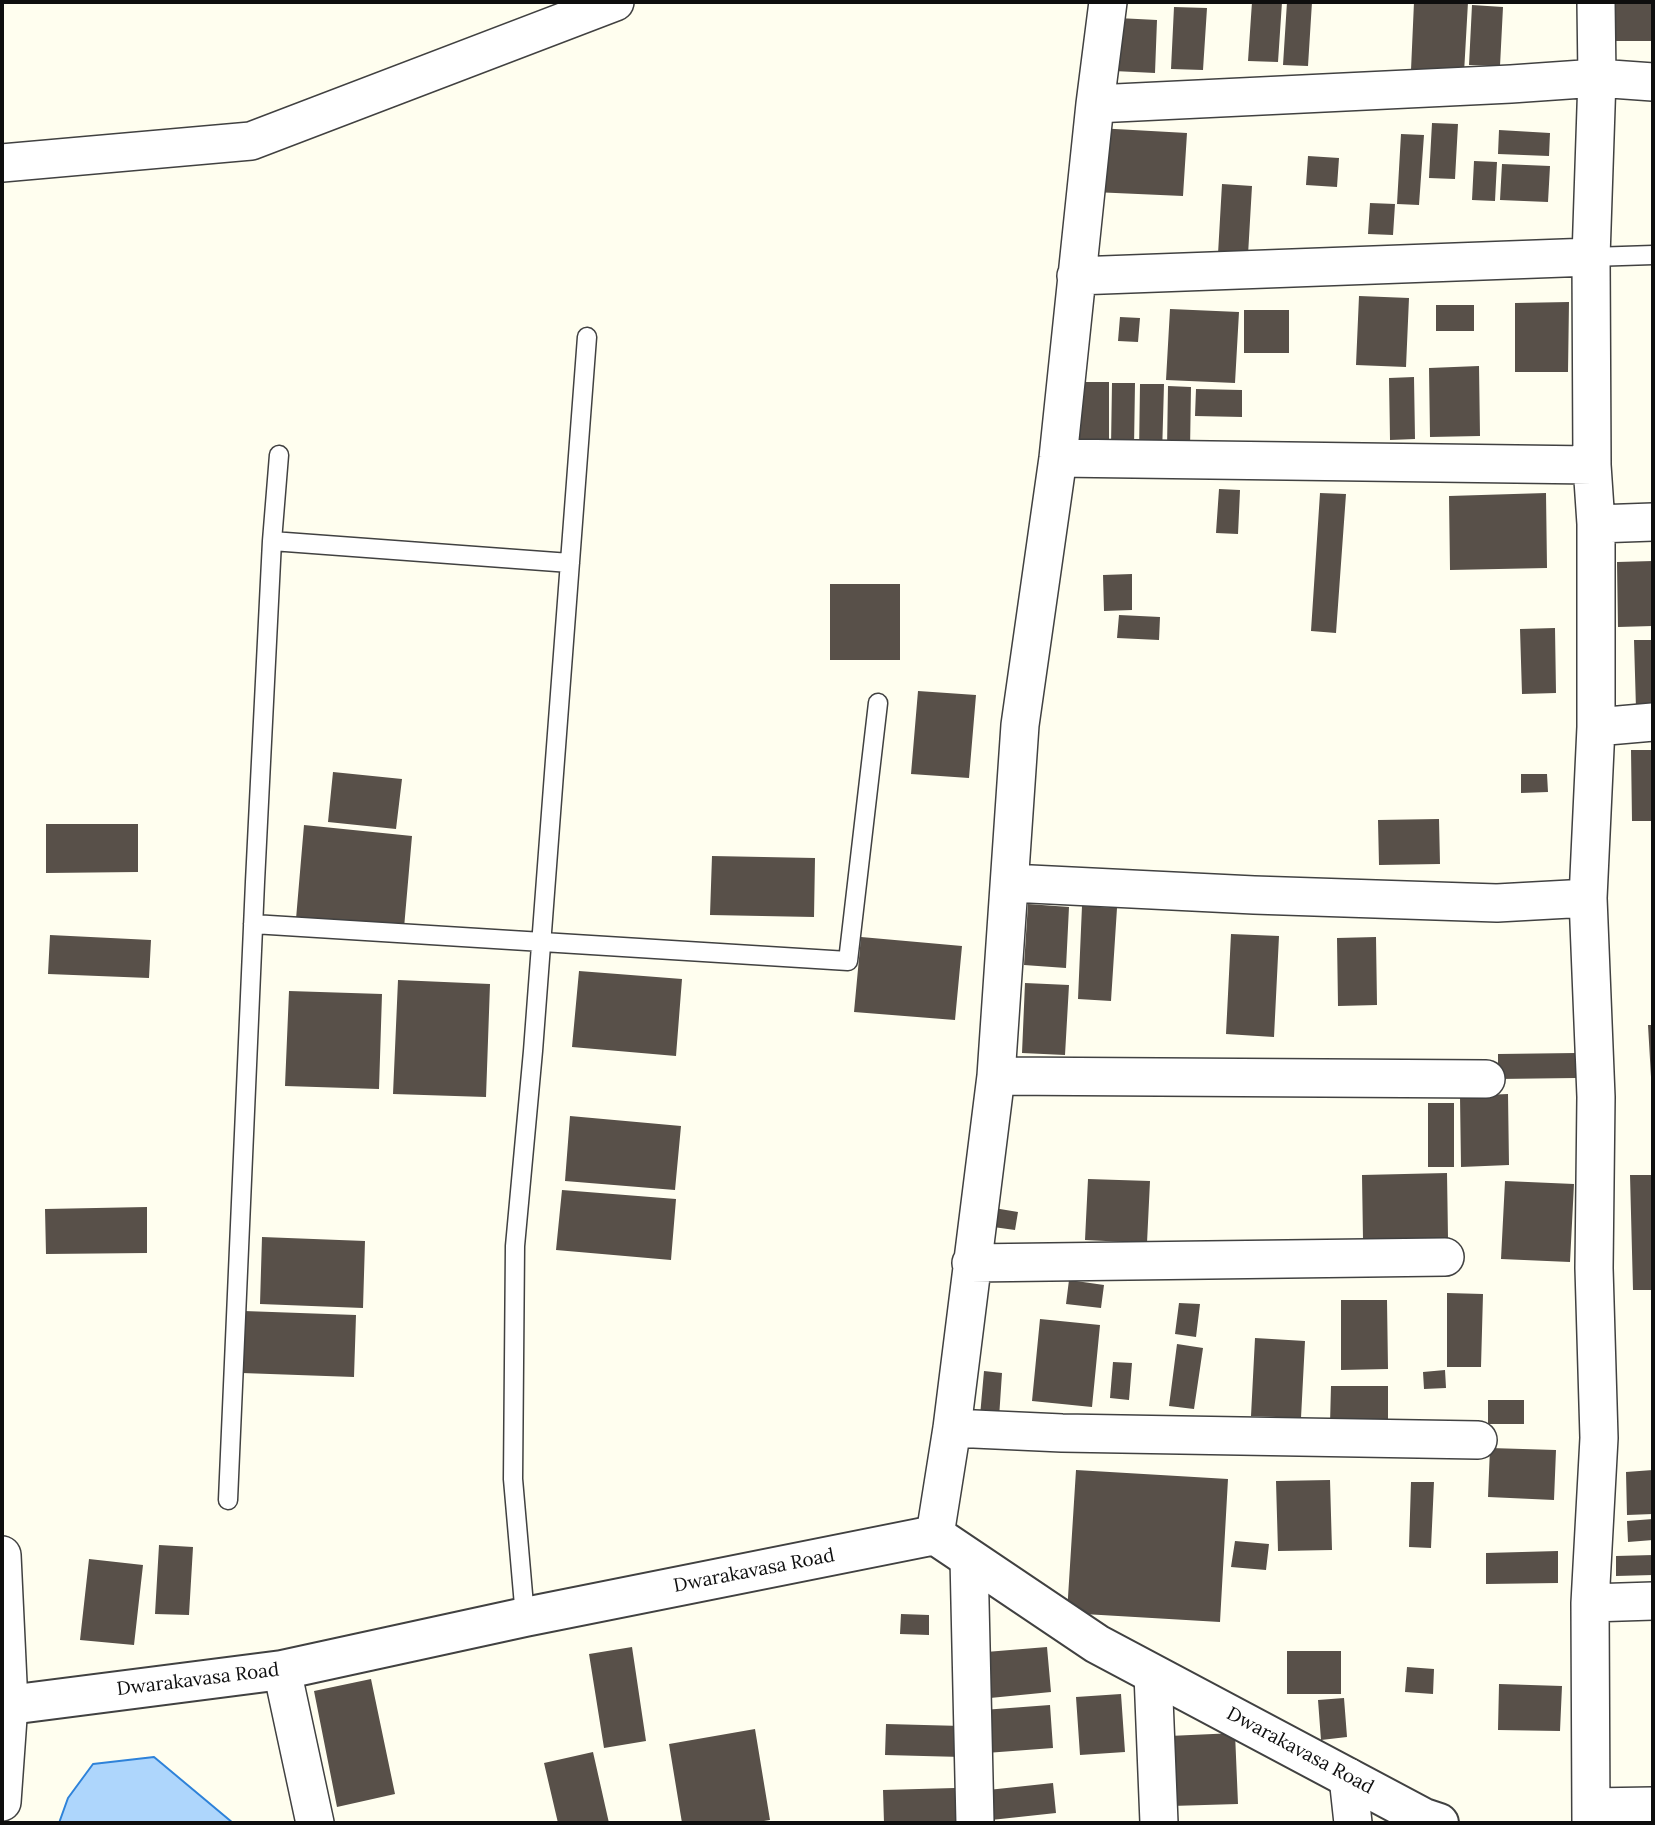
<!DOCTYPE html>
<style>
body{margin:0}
#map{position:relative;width:1655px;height:1825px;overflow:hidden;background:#fffeef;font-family:Lora,serif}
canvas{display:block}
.frame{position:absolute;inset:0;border:4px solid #0e0e0e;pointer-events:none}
</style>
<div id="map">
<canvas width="1655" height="1825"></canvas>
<div class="frame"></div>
</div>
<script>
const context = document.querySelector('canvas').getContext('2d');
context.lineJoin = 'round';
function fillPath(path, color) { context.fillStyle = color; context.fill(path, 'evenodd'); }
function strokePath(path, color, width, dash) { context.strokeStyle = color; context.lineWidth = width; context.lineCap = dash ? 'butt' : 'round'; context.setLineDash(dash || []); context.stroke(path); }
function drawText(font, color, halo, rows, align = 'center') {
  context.font = font + ' Lora,serif'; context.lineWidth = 7; context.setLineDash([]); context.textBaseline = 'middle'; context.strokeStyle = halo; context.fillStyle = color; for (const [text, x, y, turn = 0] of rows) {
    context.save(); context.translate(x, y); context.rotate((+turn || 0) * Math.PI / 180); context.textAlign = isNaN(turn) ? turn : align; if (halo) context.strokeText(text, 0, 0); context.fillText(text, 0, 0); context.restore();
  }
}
const water = new Path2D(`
 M154,1757L233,1823H59L68,1798L93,1764Z`);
fillPath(water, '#aed6fc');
strokePath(water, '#2e82d9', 2);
fillPath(new Path2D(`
 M1252,2H1282L1278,62L1248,61Z
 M1287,2H1312L1308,66L1283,65Z
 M1414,2H1468L1464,73L1411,70Z
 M1615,2H1653V41H1615Z
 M1472,5L1503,7L1500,66L1469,65Z
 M1174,7L1207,8L1203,70L1171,69Z
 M1118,18L1157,20L1155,73L1114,71Z
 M1432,123L1458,124L1455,179L1429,178Z
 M1097,128L1187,133L1183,196L1093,192Z
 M1499,130L1550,133L1549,156L1498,154Z
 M1401,134L1424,135L1419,205L1397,204Z
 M1308,156L1339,158L1337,187L1306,185Z
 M1474,161L1497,162L1495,201L1472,200Z
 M1502,164L1550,166L1548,202L1500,200Z
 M1222,184L1252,186L1248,255L1218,254Z
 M1370,203L1395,204L1393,235L1368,234Z
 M1359,296L1409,298L1406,367L1356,365Z
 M1569,302L1568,372H1515V303Z
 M1436,305H1474V331H1436Z
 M1170,309L1239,312L1235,383L1166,380Z
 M1244,310H1289V353H1244Z
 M1120,317L1140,318L1138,342L1118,341Z
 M1479,366L1480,436L1430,437L1429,368Z
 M1414,377L1415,439L1390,440L1389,378Z
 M1067,382H1109V447H1067Z
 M1112,383H1135L1134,447H1111Z
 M1140,384H1164L1162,455L1139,454Z
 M1168,386L1191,387L1190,450H1167Z
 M1196,389L1242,390V417L1195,416Z
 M1219,489L1240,490L1238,534L1216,533Z
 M1320,493L1346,494L1336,633L1311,631Z
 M1546,493L1547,568L1450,570L1449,496Z
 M1653,561V626L1618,627L1617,562Z
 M1132,574V610L1104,611L1103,575Z
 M830,584H900V660H830Z
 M1119,615L1160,617L1159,640L1117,638Z
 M1555,628L1556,693L1522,694L1520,629Z
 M1634,640H1653V708L1636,709Z
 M918,691L976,695L969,778L911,774Z
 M1631,750H1653V821H1632Z
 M333,772L402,779L396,829L328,822Z
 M1521,774H1547L1548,792L1521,793Z
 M1439,819L1440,864L1379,865L1378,820Z
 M46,824H138V872L46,873Z
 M304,825L412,836L404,928L296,919Z
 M712,856L815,858L814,917L710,915Z
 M1028,904L1069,907L1066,968L1024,965Z
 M1082,906L1117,908L1111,1001L1078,999Z
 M1231,934L1279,936L1274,1037L1226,1034Z
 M50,935L151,940L149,978L48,974Z
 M861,937L962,946L955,1020L854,1012Z
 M1376,937L1377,1005L1338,1006L1337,938Z
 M579,971L682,979L676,1056L572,1047Z
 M398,980L490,984L486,1097L393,1094Z
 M1025,983L1069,985L1065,1055L1022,1053Z
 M289,991L382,994L379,1089L285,1086Z
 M1648,1025H1653V1077H1651Z
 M1576,1053V1078L1498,1079V1054Z
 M1508,1094L1509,1165L1461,1167L1460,1096Z
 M1428,1103H1454V1167H1428Z
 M570,1116L681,1126L675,1190L565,1181Z
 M1447,1173L1448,1238L1363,1240L1362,1175Z
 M1630,1175H1653V1290H1633Z
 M1088,1179L1150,1181L1147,1243L1085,1240Z
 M1505,1181L1574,1184L1570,1262L1501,1259Z
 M562,1190L676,1199L671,1260L556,1250Z
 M147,1207V1253L46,1254L45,1209Z
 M988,1207L1018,1212L1015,1230L986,1226Z
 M262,1237L365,1241L363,1308L260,1304Z
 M1069,1280L1104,1285L1101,1308L1066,1304Z
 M1447,1293L1483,1294L1481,1367H1447Z
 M1341,1300H1387L1388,1369L1341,1370Z
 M1179,1303L1200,1304L1196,1337L1175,1334Z
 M244,1311L356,1315L354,1377L242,1373Z
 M1040,1319L1100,1325L1092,1407L1032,1401Z
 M1255,1338L1305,1341L1301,1418L1251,1416Z
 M1177,1344L1203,1348L1194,1409L1169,1406Z
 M1113,1362L1132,1363L1129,1400L1110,1398Z
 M1445,1370L1446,1388L1424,1389L1423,1372Z
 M984,1371L1002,1373L999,1418L980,1416Z
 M1331,1386H1388V1424H1330Z
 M1488,1400H1524V1424H1488Z
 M1490,1448L1556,1450L1554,1500L1488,1497Z
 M1076,1470L1228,1479L1220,1622L1067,1613Z
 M1653,1470V1514L1627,1515L1626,1472Z
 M1330,1480L1332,1550L1278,1551L1276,1481Z
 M1411,1482H1434L1431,1548L1409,1547Z
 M1653,1519V1540L1628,1542L1627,1521Z
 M1235,1541L1269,1544L1266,1570L1231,1567Z
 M159,1545L193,1547L189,1615L155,1614Z
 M1558,1551V1583L1486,1584V1553Z
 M1653,1555V1575L1616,1576V1556Z
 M89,1559L143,1565L134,1645L80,1640Z
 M901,1614L929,1615V1635L900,1634Z
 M632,1647L646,1741L604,1748L589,1654Z
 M1047,1647L1051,1692L990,1698L986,1652Z
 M1287,1651H1341V1694H1287Z
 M1407,1667L1434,1669L1433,1694L1405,1692Z
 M371,1679L395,1794L337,1807L314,1691Z
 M1499,1684L1562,1686L1560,1731L1498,1730Z
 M1121,1694L1125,1752L1080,1755L1076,1697Z
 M1344,1698L1347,1737L1321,1740L1318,1700Z
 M1050,1705L1053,1748L986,1753L983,1710Z
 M886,1724L962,1726V1757L885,1755Z
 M755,1729L770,1820L752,1823H682L669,1744Z
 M1235,1733L1238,1804L1171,1806L1169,1736Z
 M593,1752L609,1823H558L544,1763Z
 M1053,1783L1056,1813L991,1820L988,1790Z
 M955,1788L956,1823H884L883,1790Z`), '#585049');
const service = new Path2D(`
 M1591,257L1653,255
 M272,541L570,563
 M253,924L848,961L878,703
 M228,1500L255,882L272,541L279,455
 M525,1617L513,1479L515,1246L533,1051L587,337`);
const minor = new Path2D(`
 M1108,2L1095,104L1058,458L1020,725L996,1076L1486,1079
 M1095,104L1511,84L1597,78L1653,82
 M2,163L251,141L615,2
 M1076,276L1591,257
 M1058,458L1592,465
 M1596,524L1653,522
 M1596,727L1653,722
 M1010,883L1254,895L1497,903L1588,898
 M971,1263L1445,1257
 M952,1428L1062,1433L1478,1440
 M935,1535L952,1428L996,1076
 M2,1555L9,1704L2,1802
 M969,1558L975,1823
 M1590,1603L1653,1601
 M282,1670L315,1823
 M1153,1674L1159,1823
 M1348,1777L1353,1823
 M1591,1807L1653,1806
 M1591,1823L1590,1603L1599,1438L1594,1268L1596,1097L1588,898L1596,727V524L1592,465L1591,257L1597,78L1596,2`);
const tertiary = new Path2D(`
 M2,1706L282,1670L525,1617L935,1535L1097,1644L1424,1818L1439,1823`);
strokePath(service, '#414141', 21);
strokePath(minor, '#414141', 40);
strokePath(tertiary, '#414141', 42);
strokePath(service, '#fff', 18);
strokePath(minor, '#fff', 37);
strokePath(tertiary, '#fff', 38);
drawText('19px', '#0e0e0e', '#fff', [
 ["Dwarakavasa Road",754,1571,-11],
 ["Dwarakavasa Road",198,1680,-7],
 ["Dwarakavasa Road",1300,1751,28]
]);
</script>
